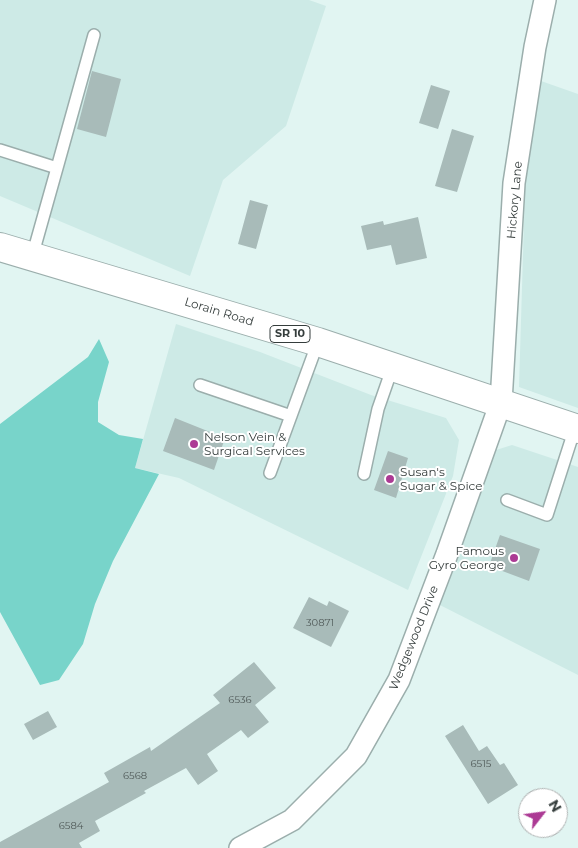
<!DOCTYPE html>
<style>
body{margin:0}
#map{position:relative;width:578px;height:848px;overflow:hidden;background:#e1f5f2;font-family:Montserrat,sans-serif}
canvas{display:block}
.north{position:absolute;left:518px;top:788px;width:50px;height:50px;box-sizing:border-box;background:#fff;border:1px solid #aeb1b1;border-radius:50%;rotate:60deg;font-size:14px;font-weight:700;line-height:20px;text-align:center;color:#353d3c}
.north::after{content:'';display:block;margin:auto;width:18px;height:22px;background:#ac3a94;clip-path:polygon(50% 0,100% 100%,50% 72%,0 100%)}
</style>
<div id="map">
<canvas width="578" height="848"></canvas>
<div class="north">N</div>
</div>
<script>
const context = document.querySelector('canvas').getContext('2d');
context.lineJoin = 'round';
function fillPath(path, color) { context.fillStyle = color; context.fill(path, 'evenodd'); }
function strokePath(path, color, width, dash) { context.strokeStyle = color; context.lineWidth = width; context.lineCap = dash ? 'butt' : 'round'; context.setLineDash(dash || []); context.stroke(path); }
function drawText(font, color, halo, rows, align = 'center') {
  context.font = font + ' Montserrat,sans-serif'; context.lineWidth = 4; context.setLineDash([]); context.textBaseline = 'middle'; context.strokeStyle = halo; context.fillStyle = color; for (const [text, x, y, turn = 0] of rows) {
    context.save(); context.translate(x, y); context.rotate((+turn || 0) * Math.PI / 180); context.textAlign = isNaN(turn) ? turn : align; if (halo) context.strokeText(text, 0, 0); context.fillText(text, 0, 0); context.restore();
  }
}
fillPath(new Path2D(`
 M0,0H309L326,6L286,126L223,180L190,276L0,196Z
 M541,81L578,94V408L519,387L525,188Z
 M176,324L260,352L371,395L446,418L459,440L453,476L408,590L179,478L135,468Z
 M512,445L578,467V675L432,601L489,456L496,450Z`), '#cdeae6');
fillPath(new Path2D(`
 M99,339L109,362L98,402V422L119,435L143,439L135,468L159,474L113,561L95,604L83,644L59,680L40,685L0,612V424L88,357Z`), '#78d4ca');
fillPath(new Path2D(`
 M92,71L121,79L106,137L77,129Z
 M431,85L450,91L438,129L419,123Z
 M452,129L474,136L457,192L435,186Z
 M250,200L268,205L256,249L238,244Z
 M418,217L427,258L396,265L391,245L367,250L361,226L383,221L384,225Z
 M175,418L225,438L214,470L163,451Z
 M388,451L408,458L396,498L374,490Z
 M500,535L540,549L529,581L489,566Z
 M309,597L327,606L329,601L349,611L331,647L293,628Z
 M254,662L276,688L255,705L269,722L248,738L241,730L207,754L218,771L198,785L186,768L144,791L146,793L95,821L100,831L79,843L82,848H0V842L109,782L104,773L150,747L151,751L220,703L213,695Z
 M48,711L57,727L33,740L24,724Z
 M463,725L479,751L487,746L500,765L504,763L518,785L488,804L445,736Z`), '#a8bbb9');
const service = new Path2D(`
 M0,150L57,168L32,257
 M57,168L94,35
 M200,385L291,416
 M270,473L318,342
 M364,474L378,409L393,366
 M507,500L547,515L575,428`);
const minor = new Path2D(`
 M240,848L292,820L356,756L399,680L447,554L501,402L514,183L535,47L545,0`);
const primary = new Path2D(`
 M0,247L318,342L578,429`);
strokePath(service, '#9baeac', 14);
strokePath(minor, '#9baeac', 24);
strokePath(primary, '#9baeac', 30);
strokePath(service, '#fff', 11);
strokePath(minor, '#fff', 21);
strokePath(primary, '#fff', 28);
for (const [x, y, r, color] of [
 [194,444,5,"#ac3a94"],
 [390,479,5,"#ac3a94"],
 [514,558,5,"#ac3a94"]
]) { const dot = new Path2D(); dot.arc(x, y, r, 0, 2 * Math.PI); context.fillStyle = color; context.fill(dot); strokePath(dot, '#fff', 2); }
drawText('10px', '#525c5b', null, [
 ["30871",320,623],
 ["6536",240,700],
 ["6515",481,764],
 ["6568",135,776],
 ["6584",71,826]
]);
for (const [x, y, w] of [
 [290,334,40]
]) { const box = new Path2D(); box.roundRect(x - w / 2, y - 8.5, w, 17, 4); context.fillStyle = '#fff'; context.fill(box); strokePath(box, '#353d3c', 1); }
drawText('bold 11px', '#353d3c', null, [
 ["SR 10",290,334]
]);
drawText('12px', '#353d3c', '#fff', [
 ["Hickory Lane",515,200,-85],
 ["Lorain Road",219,312,17],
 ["Wedgewood Drive",414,638,-68]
]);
drawText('12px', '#353d3c', '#fff', [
 ["Nelson Vein &",204,437],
 ["Surgical Services",204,451],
 ["Susan's",400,472],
 ["Sugar & Spice",400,486],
 ["Famous",504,551,"right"],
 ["Gyro George",504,565,"right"]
], 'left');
</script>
